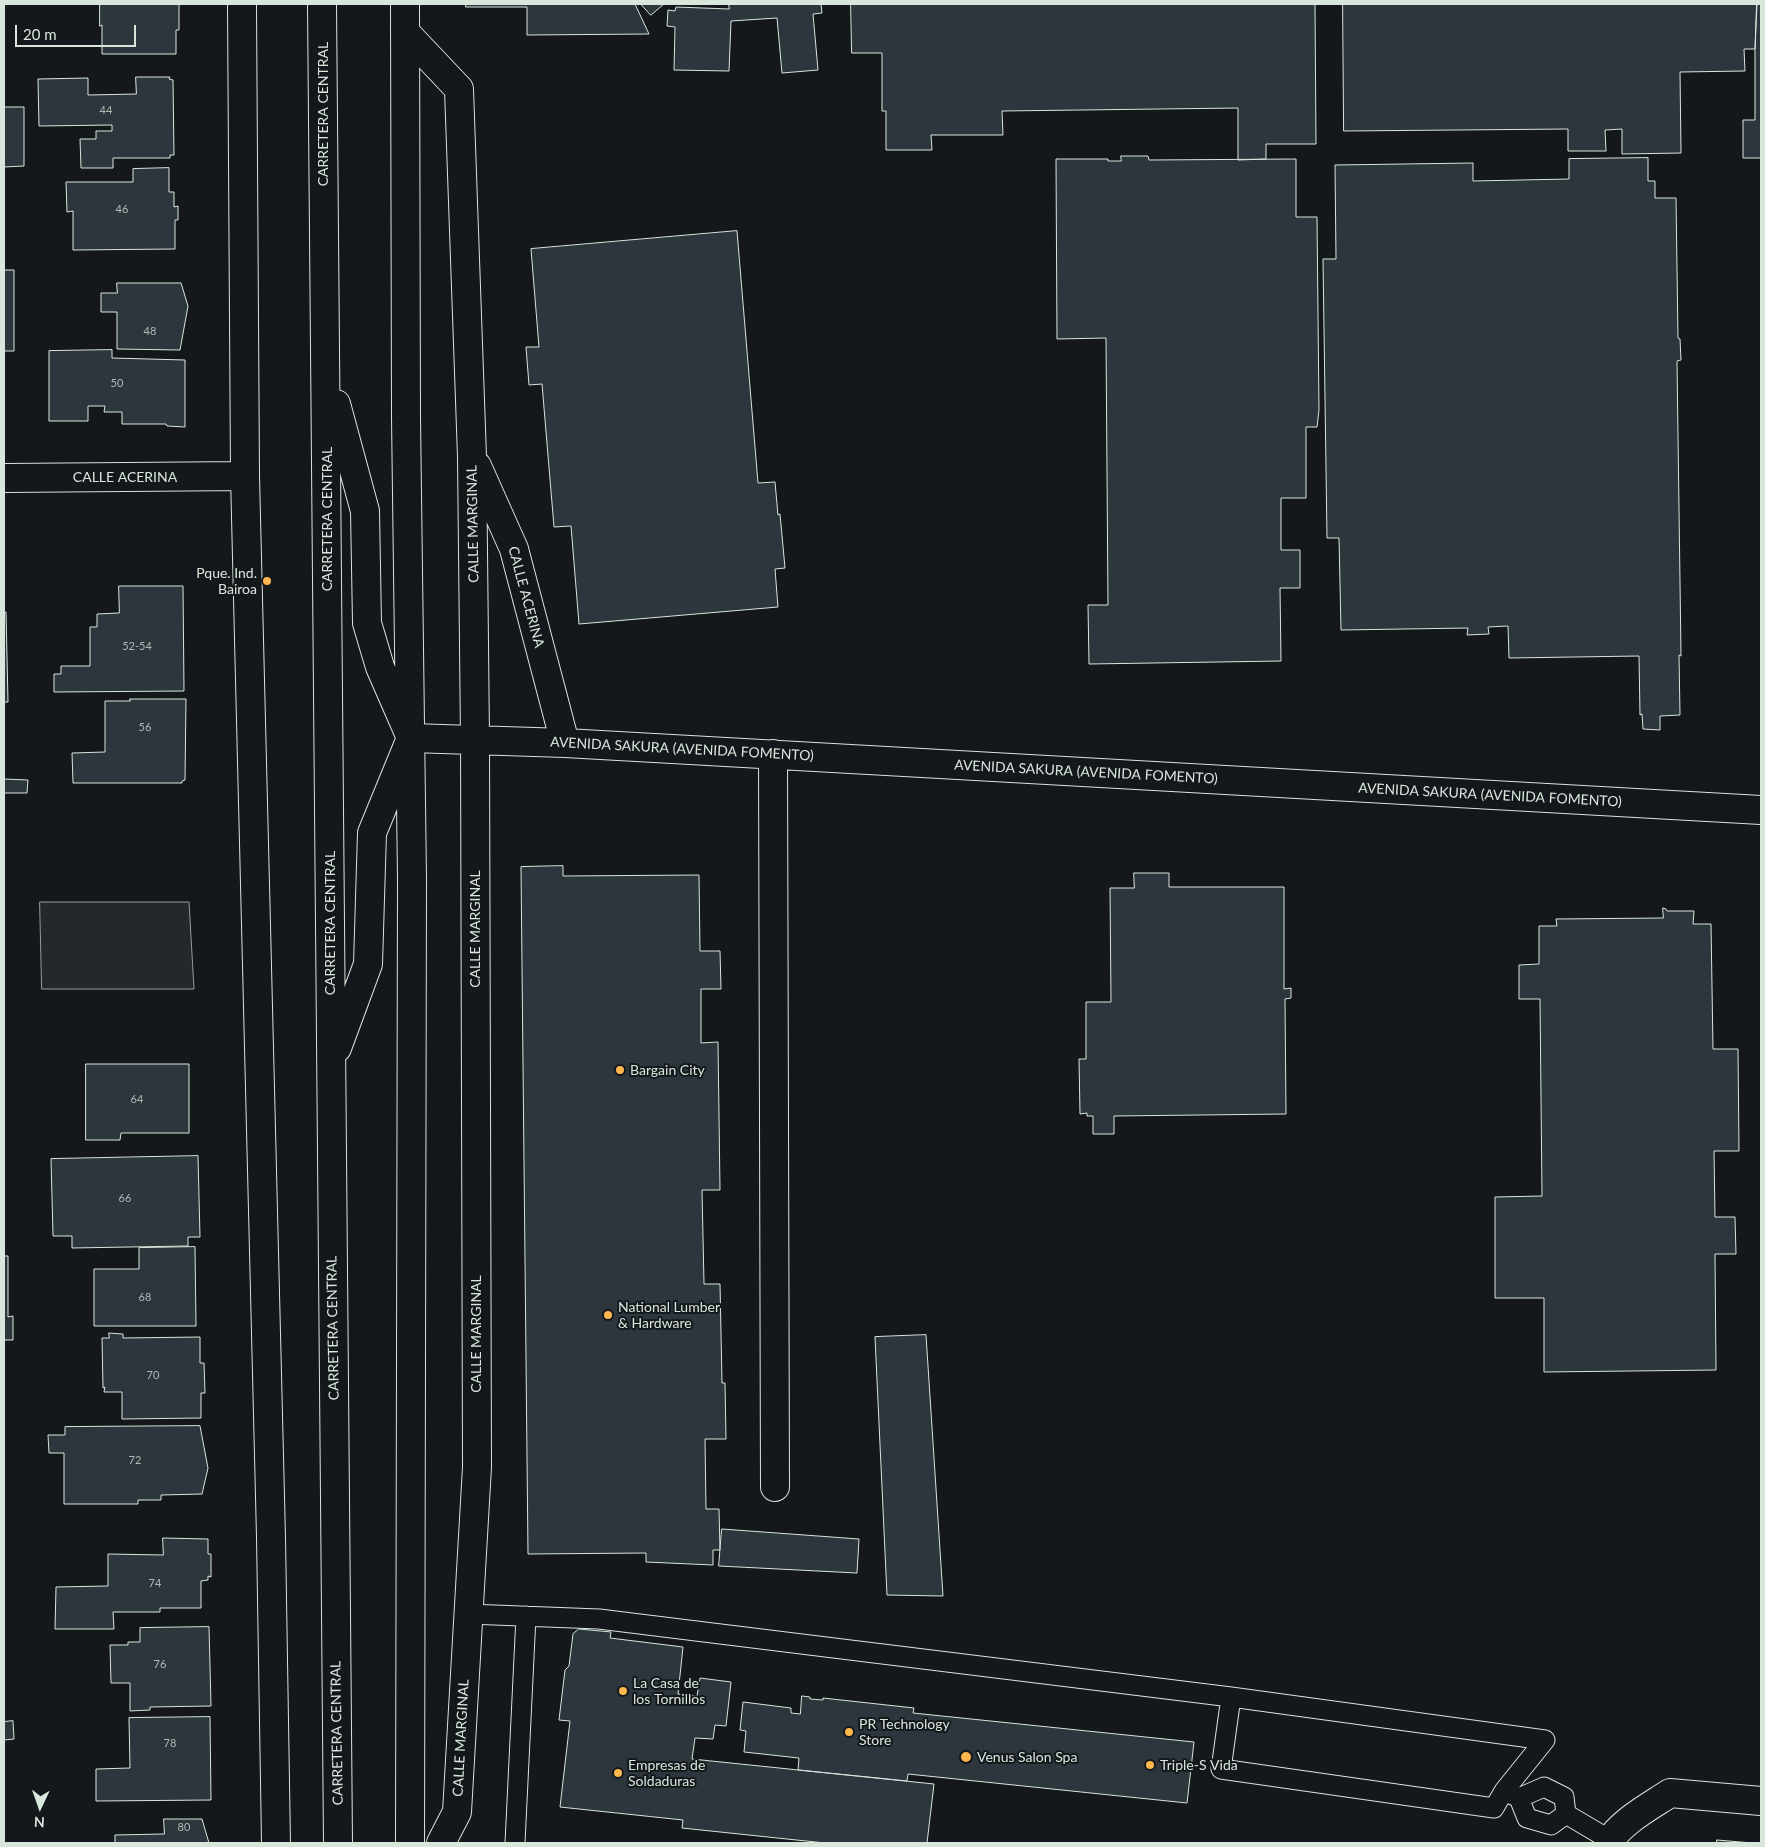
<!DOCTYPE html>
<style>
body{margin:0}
#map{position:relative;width:1765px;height:1847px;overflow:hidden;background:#14181c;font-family:Lato,sans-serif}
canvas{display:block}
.frame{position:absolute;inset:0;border:5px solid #d8e6dc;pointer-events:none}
.north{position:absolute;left:15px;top:1782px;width:50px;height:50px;-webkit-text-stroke:4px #14181c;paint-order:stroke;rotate:183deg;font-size:14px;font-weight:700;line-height:20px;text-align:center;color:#d8e6dc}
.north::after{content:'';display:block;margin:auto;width:18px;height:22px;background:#d8e6dc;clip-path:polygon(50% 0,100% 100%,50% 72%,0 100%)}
.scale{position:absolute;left:15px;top:25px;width:121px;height:22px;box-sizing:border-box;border:2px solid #d8e6dc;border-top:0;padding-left:6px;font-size:15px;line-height:18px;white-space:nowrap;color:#d8e6dc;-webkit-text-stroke:4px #14181c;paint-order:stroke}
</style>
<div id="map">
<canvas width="1765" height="1847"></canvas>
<div class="frame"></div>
<div class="north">N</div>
<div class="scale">20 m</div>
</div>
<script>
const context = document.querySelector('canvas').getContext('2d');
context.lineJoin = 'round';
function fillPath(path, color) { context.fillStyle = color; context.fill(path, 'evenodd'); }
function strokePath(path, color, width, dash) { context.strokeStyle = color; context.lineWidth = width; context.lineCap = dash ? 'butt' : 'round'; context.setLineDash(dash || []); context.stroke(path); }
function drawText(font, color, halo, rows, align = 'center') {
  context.font = font + ' Lato,sans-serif'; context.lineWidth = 4; context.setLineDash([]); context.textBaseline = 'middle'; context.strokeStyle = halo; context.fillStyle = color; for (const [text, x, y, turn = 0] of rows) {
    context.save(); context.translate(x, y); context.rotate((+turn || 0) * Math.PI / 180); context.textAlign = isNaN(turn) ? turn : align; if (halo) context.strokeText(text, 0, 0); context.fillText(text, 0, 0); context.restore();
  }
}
const parking = new Path2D(`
 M40,902H189L194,989H42Z`);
fillPath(parking, '#24282b');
strokePath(parking, '#939e99', 1);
const building = new Path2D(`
 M100,4H179V30H176V54H102V25L100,26Z
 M466,4H635L649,34L527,35V7H466Z
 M641,4H664L651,15Z
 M729,4H821L822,13L813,14L818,70L782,73L777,18L731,21L729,71L674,70L675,27L667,26L668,10L675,11L676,7L729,9Z
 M851,4H1315L1316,144H1266V159L1238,160V108L1002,111L1003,135H931L932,150H886V111H882V53H852Z
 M1343,4H1757L1755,49H1744L1745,71L1680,72L1681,153L1622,154V129L1605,130L1606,151H1568V129L1344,131Z
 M1757,4H1761V158H1743V120H1755V49Z
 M136,77H170L169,79L173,80L174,155H170V158H113V168H81L80,139H96V131H112V125L39,126L38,79L88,78V95L136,94Z
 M4,107H24V166L4,167Z
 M1121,156H1148L1149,160L1296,159V217H1317L1319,410L1317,427H1306V498H1281V550H1300V588H1280L1281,661L1089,664L1088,605H1108L1106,338L1057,339L1056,159H1108V161H1121Z
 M1648,158V181H1655V198H1676L1678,338L1680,339L1681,360L1677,361L1681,656L1679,655L1680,715L1660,716V730L1643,729L1642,714L1640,715L1639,656L1509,658L1508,626L1488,627L1489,634L1467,635L1468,628L1341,630L1339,538H1327L1323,259H1336L1335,165L1473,163V181L1569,179V159Z
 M169,168V192H174V207L178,206V220H175V249L73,250V211L67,212L66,182H133V169Z
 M737,231L758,483L775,482L778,515L780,514L785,568L775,569L778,607L579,624L571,526L554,527L542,384L529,385L526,347H539L531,249Z
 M4,270H14V351H4Z
 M117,283H181L188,306L180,350L117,349V312H101V293H117Z
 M112,350V358L185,360V427L167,426L166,424H122V412H104L105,406H88V421H49V351Z
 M119,586H183L184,691L54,692V674H61V666H90V627H97V614L119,613Z
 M4,612H6L8,702H4Z
 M130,699H186L185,780L182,781V783H73L72,753L105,752V701H130Z
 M4,779L28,780L27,793H4Z
 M563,866V876L699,875L700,951H720L721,989H701V1043L718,1042L720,1190H702L704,1284H720L722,1383H725L726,1439H705L706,1509H719L720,1550H713V1565L646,1562V1553L528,1554L521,867Z
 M1134,873H1169V887H1284V989L1291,988V998L1285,999L1286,1114L1114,1116V1134H1093V1116H1087V1113L1080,1114L1079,1059H1086V1002H1111L1110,888H1134Z
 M1663,908L1666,909L1667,911H1694L1693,924H1711L1713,1049H1738L1739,1151H1714L1715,1217H1735L1736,1254H1715L1716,1370L1544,1372V1298H1495V1197L1542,1196L1540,999H1519V965L1539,964V926H1557L1556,919L1663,918Z
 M86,1064H189V1133H121L120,1140H86Z
 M198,1156L200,1237H188V1246L72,1248V1236H53L51,1159Z
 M195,1247L196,1326H94V1269H139V1248Z
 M4,1256H8V1317L13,1316V1340H4Z
 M109,1333L123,1334V1338L200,1337V1363H204L205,1393H201V1418L122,1419V1392H104L105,1387L103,1388L102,1338H109Z
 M926,1335L943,1596L887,1595L875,1337Z
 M200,1426L208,1468L202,1494L161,1495V1500H138V1504H64V1453H49L48,1435H65V1427Z
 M722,1529L859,1539L857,1573L719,1566Z
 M163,1538L208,1539V1554H211V1577L208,1576V1580L201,1581V1608H160V1612H113L114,1629H55L56,1587L108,1586V1554L163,1555Z
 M209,1627L211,1706L150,1707V1710L130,1711V1683H111L110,1645H128V1642H140V1628Z
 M579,1629L611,1632L610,1638L683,1647L678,1694L697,1696L700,1678L731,1682L726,1726L715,1725L713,1739L695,1738L692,1759L934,1784L927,1843H825L682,1828L683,1820L560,1807L570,1721L559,1720L565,1670L569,1666L573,1634Z
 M802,1696L810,1697V1699L823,1700V1698L914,1708L913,1713L1194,1742L1187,1803L908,1774L907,1781L798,1770L799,1758L744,1752L746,1731L740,1730L743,1702L791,1708V1713L800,1714Z
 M210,1717L211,1800L96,1801V1769L130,1768L129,1718Z
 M13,1721L14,1739L4,1740V1722Z
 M164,1819H202L209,1843H115V1835L164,1834Z
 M1717,1840L1752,1843H1717Z`);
fillPath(building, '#2c363c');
strokePath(building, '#d8e6dc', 1);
const service = new Path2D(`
 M468,1614L599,1619L1231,1697L1545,1740L1504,1791L1494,1808L1221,1769L1231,1697
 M1504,1791L1519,1798L1527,1818L1551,1825L1566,1814L1564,1797L1544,1787L1519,1798
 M1566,1814L1610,1840
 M515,1843L526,1616`);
const minor = new Path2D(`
 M242,4L245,476L271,1537L276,1843
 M405,32L459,89L472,457L475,739L477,1467L457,1812L441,1843
 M477,466L514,549L565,743
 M4,478L245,476
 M411,738L565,743L1761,810
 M773,754L775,1487
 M1608,1843C1622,1821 1649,1807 1670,1793L1761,1801`);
const primary = new Path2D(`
 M322,4L338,1843
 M405,4L406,417L412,879L410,1843
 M336,404L365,511L367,623L380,667L411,738L372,833L368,964L337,1048`);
strokePath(service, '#d8e6dc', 21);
strokePath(minor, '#d8e6dc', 30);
strokePath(primary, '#d8e6dc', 30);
strokePath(service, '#14181c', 19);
strokePath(minor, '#14181c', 28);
strokePath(primary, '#14181c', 28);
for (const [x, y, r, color] of [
 [267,581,5,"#ffb74d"],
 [620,1070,5,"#ffb74d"],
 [608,1315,5,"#ffb74d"],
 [623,1691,5,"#ffb74d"],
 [849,1732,5,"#ffb74d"],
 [966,1757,6,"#ffb74d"],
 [1150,1765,5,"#ffb74d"],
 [618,1773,5,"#ffb74d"]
]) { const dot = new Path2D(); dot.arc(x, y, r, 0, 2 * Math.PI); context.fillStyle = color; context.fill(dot); strokePath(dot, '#14181c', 2); }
drawText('11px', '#adbab4', null, [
 ["44",106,110],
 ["46",122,209],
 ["48",150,331],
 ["50",117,383],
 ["52-54",137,646],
 ["56",145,727],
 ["64",137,1099],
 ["66",125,1198],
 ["68",145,1297],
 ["70",153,1375],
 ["72",135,1460],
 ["74",155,1583],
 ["76",160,1664],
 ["78",170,1743],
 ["80",184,1827]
]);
drawText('14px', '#d8e6dc', '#14181c', [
 ["CARRETERA CENTRAL",323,114,-90],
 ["CALLE ACERINA",125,477],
 ["CARRETERA CENTRAL",327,519,-90],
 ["CALLE MARGINAL",473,524,-91],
 ["CALLE ACERINA",526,597,75],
 ["AVENIDA SAKURA (AVENIDA FOMENTO)",682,749,3],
 ["AVENIDA SAKURA (AVENIDA FOMENTO)",1086,772,3],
 ["AVENIDA SAKURA (AVENIDA FOMENTO)",1490,795,3],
 ["CARRETERA CENTRAL",330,923,-90],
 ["CALLE MARGINAL",475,929,-90],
 ["CARRETERA CENTRAL",333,1328,-91],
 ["CALLE MARGINAL",476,1334,-90],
 ["CARRETERA CENTRAL",337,1733,-91],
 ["CALLE MARGINAL",461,1738,-87]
]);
drawText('14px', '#d8e6dc', '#14181c', [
 ["Pque. Ind.",257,573,"right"],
 ["Bairoa",257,589,"right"],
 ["Bargain City",630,1070],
 ["National Lumber",618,1307],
 ["& Hardware",618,1323],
 ["La Casa de",633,1683],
 ["los Tornillos",633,1699],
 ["PR Technology",859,1724],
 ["Store",859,1740],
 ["Venus Salon Spa",977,1757],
 ["Empresas de",628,1765],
 ["Soldaduras",628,1781],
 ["Triple-S Vida",1160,1765]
], 'left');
</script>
